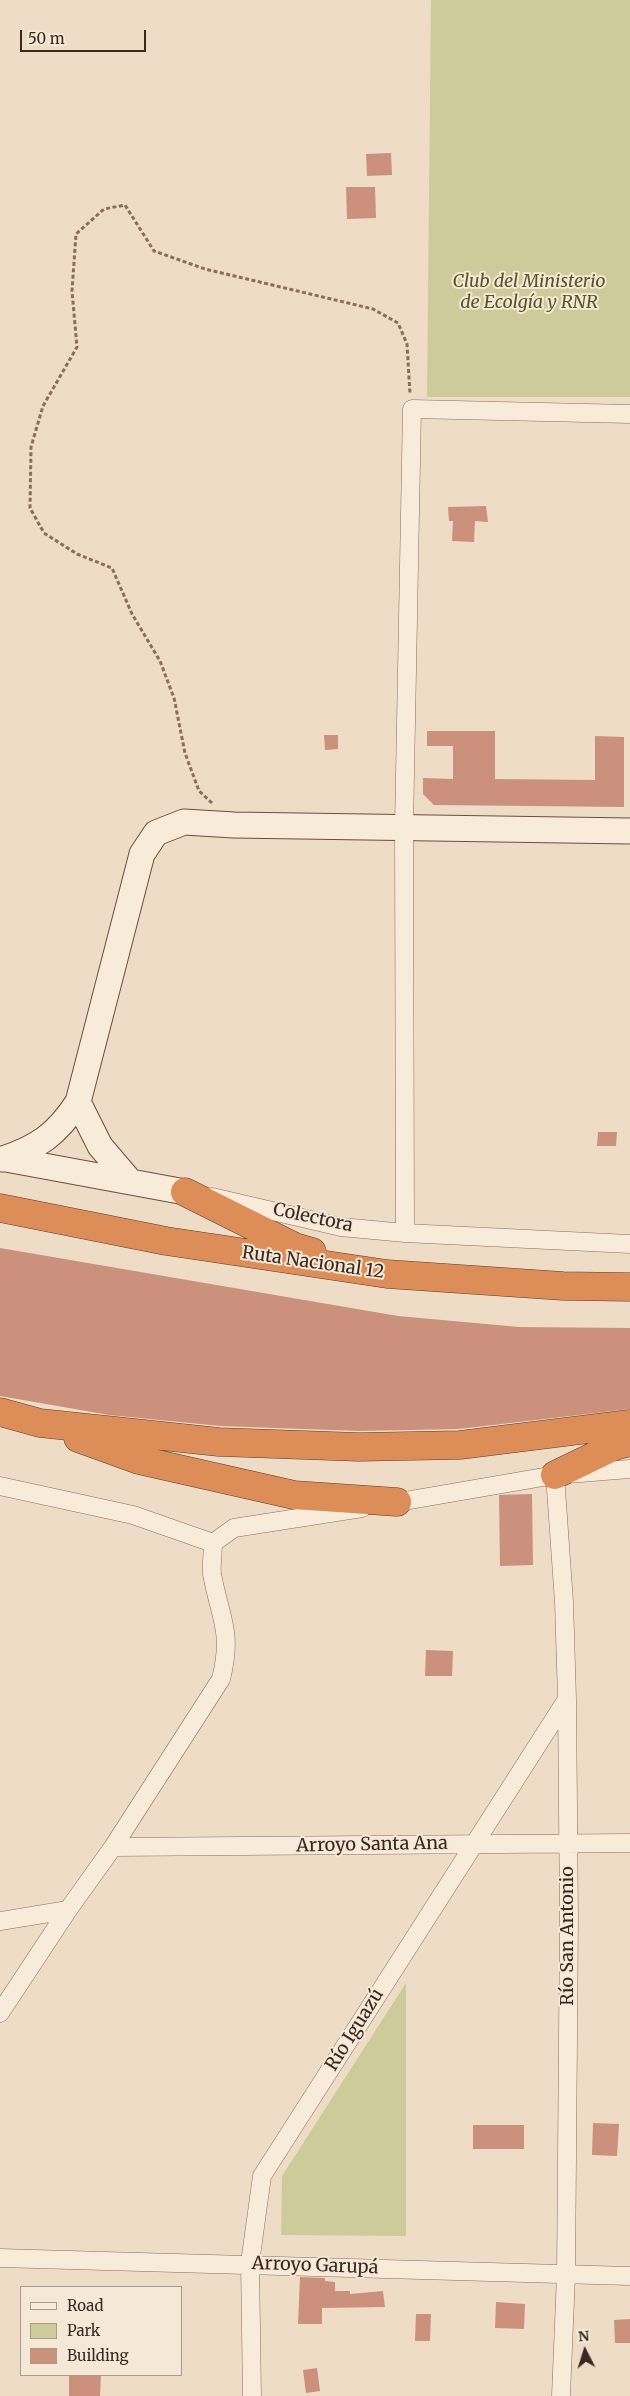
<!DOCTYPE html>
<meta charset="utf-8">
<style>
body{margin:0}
#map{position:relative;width:630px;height:2396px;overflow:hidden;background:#eedcc6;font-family:Merriweather,serif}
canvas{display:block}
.legend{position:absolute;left:20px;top:2286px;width:162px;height:90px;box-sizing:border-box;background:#f6e8d6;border:1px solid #ab9b8d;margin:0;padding:6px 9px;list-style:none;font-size:15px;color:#3a2820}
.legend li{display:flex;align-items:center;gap:10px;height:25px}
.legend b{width:25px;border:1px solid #ab9b8d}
.north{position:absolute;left:560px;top:2326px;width:50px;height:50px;-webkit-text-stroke:4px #f6e8d6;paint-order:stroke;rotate:355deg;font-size:14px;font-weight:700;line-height:20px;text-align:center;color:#3a2820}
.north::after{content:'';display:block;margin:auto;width:18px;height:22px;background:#3a2820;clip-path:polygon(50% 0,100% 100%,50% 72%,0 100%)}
.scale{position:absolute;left:20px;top:30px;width:126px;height:22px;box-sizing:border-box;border:2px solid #3a2820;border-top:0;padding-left:6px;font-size:15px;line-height:18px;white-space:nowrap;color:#3a2820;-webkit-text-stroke:4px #f6e8d6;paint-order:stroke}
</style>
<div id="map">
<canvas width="630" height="2396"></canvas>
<ul class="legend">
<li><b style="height:6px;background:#f9ebda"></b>Road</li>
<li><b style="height:14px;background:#cdcb9a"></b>Park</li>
<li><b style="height:14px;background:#cc917c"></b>Building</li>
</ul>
<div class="north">N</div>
<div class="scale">50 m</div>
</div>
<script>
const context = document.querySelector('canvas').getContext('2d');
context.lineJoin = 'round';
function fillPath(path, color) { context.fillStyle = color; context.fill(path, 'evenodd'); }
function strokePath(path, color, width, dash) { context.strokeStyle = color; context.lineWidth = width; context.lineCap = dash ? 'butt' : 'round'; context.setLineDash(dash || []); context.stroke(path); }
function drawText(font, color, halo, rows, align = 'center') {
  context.font = font + ' Merriweather,serif'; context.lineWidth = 4; context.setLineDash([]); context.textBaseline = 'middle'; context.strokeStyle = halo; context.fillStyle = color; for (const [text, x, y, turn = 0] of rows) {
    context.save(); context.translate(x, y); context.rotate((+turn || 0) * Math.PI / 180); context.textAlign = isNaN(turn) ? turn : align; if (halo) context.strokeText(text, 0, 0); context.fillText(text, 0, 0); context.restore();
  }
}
fillPath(new Path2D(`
 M431,0H630V397H427Z
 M406,1983V2236L281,2235L282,2176Z`), '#cdcb9a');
fillPath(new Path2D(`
 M391,153L392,175L367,176L366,154Z
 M346,187H375L376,218L347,219Z
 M486,506L488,522L475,521L474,542L452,541L453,521H449L448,507Z
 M427,731H495V779L595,780V736L624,737V807L434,805L423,794V778L453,779V746H427Z
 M324,735H338V749L325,750Z
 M598,1132H617L616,1146H597Z
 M0,1248L398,1316L519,1327L630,1328V1409L459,1429L359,1431L220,1426L109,1415L0,1396Z
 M532,1494L533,1565L500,1566L499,1495Z
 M426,1650L453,1651L452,1676H425Z
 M593,2123L619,2124L617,2156L592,2155Z
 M473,2125H524V2149H473Z
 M300,2277L325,2278V2281L335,2282V2291H350V2294L383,2291L385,2307L322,2308V2324H298Z
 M496,2302L525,2304L524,2329L495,2328Z
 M416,2314H431L430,2341H415Z
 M630,2319V2343H615L614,2320Z
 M317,2368L320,2391L306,2393L303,2370Z
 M69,2375H101L100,2396H69Z`), '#cc917c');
const street = new Path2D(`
 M212,1197L341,1227L405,1233L630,1244
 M405,1233L404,827L412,409L630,414
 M555,1475L564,1602L567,1699L569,1918L566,2275L561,2396
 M0,1486L133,1515L213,1543
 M387,1504L555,1475L630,1469
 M113,1847L630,1843
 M0,1921L68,1910
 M0,2013L68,1910L113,1847L221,1679C233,1631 220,1618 212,1574C211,1564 213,1553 213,1543L234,1528L362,1508
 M0,2258L630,2276
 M252,2396L250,2263L262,2176L567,1699`);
const secondary = new Path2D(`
 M78,1102L100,1146L129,1180
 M3,1159C39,1147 57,1134 78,1102L142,854L156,833L184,822L234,825L630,831
 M6,1159L185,1192`);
const highway = new Path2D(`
 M185,1192L295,1247L312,1252
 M0,1208L166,1241L387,1274L563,1286L630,1287
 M0,1412L40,1423L219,1442L359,1447L460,1445L630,1424
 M78,1438L139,1460L294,1495L397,1502
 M555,1475L615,1446L630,1442`);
strokePath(street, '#8a6d5c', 19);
strokePath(secondary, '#6c4e3f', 27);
strokePath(highway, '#583c30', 29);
strokePath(new Path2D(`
 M212,803L199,791L185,753L174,698L160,661L132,614L112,568L77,554L44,533L30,508L31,447L43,406L77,347L72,291L76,234L104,209L125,205L154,251L205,269L373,309L398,323L407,344L410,394`), '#8a6d5c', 3, [4, 2.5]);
strokePath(street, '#f9ebda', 18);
strokePath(secondary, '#f9ebda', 25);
strokePath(highway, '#dd8d58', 28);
drawText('italic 18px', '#525726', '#f6e8d6', [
 ["Club del Ministerio",529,282],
 ["de Ecolgía y RNR",529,303]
]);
drawText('18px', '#3a2820', '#f6e8d6', [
 ["Colectora",313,1218,12],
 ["Ruta Nacional 12",313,1263,8],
 ["Arroyo Santa Ana",372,1845,-1],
 ["Río San Antonio",568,1936,-90],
 ["Río Iguazú",355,2030,-58],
 ["Arroyo Garupá",315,2266,2]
]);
</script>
